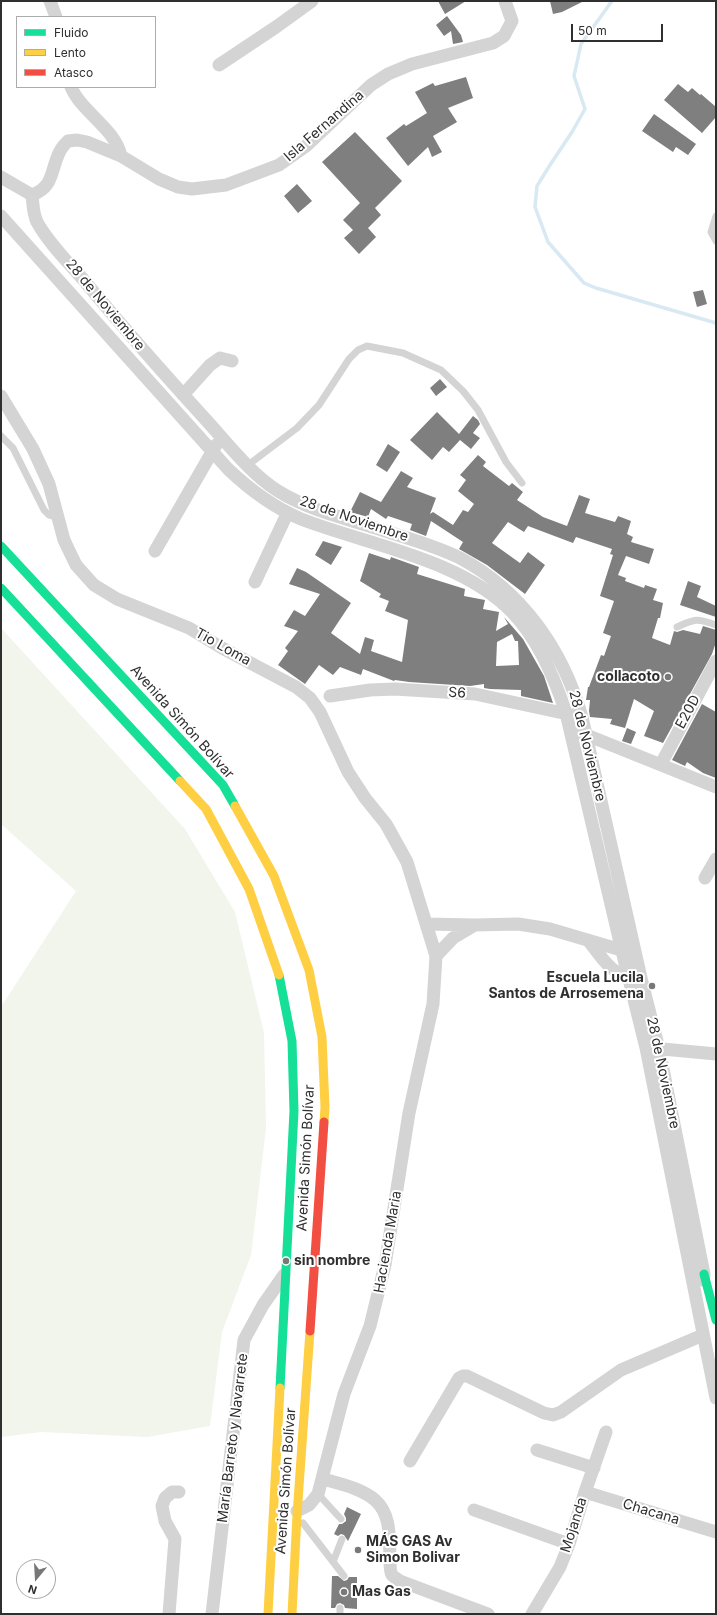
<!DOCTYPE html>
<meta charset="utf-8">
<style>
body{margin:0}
#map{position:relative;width:717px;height:1615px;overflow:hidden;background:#fff;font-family:Inter,sans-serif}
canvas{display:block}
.frame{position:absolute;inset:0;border:2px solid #2f2f2f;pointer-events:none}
.legend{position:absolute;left:16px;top:16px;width:140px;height:72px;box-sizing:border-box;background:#fff;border:1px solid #acacac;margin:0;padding:5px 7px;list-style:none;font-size:12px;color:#2f2f2f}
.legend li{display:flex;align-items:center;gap:8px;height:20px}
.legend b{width:20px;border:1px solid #acacac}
.north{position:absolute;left:16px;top:1559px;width:40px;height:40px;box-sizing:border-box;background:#fff;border:1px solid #acacac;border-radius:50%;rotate:198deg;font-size:11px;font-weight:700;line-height:16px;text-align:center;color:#2f2f2f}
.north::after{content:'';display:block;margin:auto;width:14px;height:18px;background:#787878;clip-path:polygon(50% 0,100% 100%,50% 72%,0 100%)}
.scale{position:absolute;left:571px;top:24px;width:92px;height:18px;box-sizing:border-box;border:2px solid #2f2f2f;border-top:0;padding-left:5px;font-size:12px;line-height:14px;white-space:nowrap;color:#2f2f2f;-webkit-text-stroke:3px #fff;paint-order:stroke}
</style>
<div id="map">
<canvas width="717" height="1615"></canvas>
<div class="frame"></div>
<ul class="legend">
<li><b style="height:5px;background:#16e098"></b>Fluido</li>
<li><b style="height:5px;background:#ffcf43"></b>Lento</li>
<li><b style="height:5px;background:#f24e42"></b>Atasco</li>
</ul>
<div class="north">N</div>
<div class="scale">50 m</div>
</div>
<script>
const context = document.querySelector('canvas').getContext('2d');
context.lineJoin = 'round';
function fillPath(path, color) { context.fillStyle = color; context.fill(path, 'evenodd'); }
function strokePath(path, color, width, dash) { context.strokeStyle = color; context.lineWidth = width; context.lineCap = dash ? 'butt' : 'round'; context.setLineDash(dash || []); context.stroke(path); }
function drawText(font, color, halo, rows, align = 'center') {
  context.font = font + ' Inter,sans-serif'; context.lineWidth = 4; context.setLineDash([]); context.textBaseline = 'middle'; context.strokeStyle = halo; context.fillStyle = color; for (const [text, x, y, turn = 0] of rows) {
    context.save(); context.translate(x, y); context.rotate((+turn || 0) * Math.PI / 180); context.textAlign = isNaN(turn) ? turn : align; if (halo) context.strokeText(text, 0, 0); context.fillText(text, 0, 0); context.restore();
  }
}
fillPath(new Path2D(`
 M1,628L185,829L235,912L264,1033L266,1128L251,1255L222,1332L210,1426L147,1437L41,1432L1,1437V1007L76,891L1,824Z`), '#f1f5ec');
strokePath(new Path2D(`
 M612,1L581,44L574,76L585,109L572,132L550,165L537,186L535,207L548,242L584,283L596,288L716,323`), '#d8e9f3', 3.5);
fillPath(new Path2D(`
 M438,1H466L445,14Z
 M550,1H584L562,12L553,14Z
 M447,16L461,35L463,42L453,44L451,31L444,36L436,25Z
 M466,77L473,98L448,108L457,122L433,136L442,152L432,157L428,147L408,166L386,138L404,124L406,126L427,113L415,92L433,83L435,86Z
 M678,84L688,92L692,88L700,95L701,94L716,107V117L702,133L664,100Z
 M654,114L696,144L688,155L676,147L673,152L642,131Z
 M355,132L402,181L375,208L381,215L368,228L376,237L359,254L344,238L353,230L343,220L360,203L322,162Z
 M297,184L312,201L298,213L284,196Z
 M703,290L707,304L697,307L693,292Z
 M440,379L447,387L436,396L430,388Z
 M437,412L459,434L473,416L478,420L480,424L473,433L480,438L471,449L460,440L449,452L443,447L432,460L410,440Z
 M388,444L400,452L387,472L376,465Z
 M478,455L486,462L483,466L509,486L512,483L523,492L517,500L543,517L567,526L579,495L590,499L585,513L615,522L618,516L631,521L627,534L633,537L631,542L654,549L649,564L626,556L618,575L626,578L625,581L644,588L645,585L657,589L653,600L663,603L660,618H658L652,638L670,645L674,631L677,632L683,630L700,634L703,626L716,630V642L712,654L663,743L644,736L654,711L634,699L625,728L610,724L612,719L590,717L589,711L590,700H586L588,687H589L601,655L604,656L611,636L603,633L614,601L600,596L613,555L610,554L612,549L576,537L573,543L528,526L524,532L508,522L492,543L520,563L528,552L545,565L525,594L487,565L459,549L463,542L431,521L426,536L410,530L412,524L388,516L386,519L371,509L368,517L350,512L360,492L381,502L401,471L413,478L407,487L436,498L430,514L433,512L453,525L463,510L468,512L474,504L458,491L466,480L460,475Z
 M323,541L342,547L331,565L315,555Z
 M369,553L390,560L391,557L419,567L417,574L465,589L464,596L485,600L483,609L499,612L496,631L508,624L504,617L523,639L544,676L553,703L521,696V690L490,689L484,688V684L470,686L409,682L395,680L394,681L363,669L361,675L340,667L333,675L319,665L305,684L278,665L288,651L285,648L298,631L284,626L294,610L305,616L320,594L289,584L297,568L306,572L351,603L331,633L360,654L365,637L374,640L371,651L402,662L408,620L385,611L389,601L379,597L381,594L360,581ZM512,634L515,641H518L519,665L496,666L497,642Z
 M688,581L701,586L697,597L716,606V617L680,605Z
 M702,704L716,712V778L703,773L687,762L685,766L672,760Z
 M627,728L636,732L631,744L622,741Z
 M347,1507L361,1514L348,1541L344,1535L341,1534L338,1536L334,1534L339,1524H342L346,1521V1518L344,1514Z
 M332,1576H338L344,1581L347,1580L349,1577H357V1609L345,1608L344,1605L340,1603L337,1604L335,1608H331Z`), '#7f7f7f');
strokePath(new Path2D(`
 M716,216L711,232L716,241
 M1,436L13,448L44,510L49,515L57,517
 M248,465L297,428L319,405L349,359L358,350L367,346L403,353L441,370L463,391L478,410L506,462L522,483
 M677,627C695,619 696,618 716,625
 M318,1494L341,1519
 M303,1523L344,1576
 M333,1562L342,1539
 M340,1614V1608`), '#d4d4d4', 7);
strokePath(new Path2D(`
 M50,1L56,17
 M219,65L276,27L312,1
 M71,87C82,113 115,128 121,156
 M1,177L32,195
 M32,195C33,204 33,214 37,222C49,244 71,265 87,284C126,331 166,376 207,421C228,444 251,474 278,491C310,511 349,519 385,531C410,539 436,546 460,558C522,591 563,650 582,717L641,978L659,1049L704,1274L703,1280
 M32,195C55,186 50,170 60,151C62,147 65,144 68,141L77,140L87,142L121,156L159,179L178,187L192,189L226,185L279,165L306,146L371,85L388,74L412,64L493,43L504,36L512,21L505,1
 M1,216L228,469C250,490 273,507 301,519C368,545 461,559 512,612C538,639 555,679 566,713L622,951L646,1048L716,1398
 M183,395L210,365L220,358L232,361
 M1,396L33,449L49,484L64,540L76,565L94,585L117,599L189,628L222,648L296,687L310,698L320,712L348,772L365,798L386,824L407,862L436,956L433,1004L409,1113L385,1265L370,1326L344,1394L318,1494L309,1505L297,1511
 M155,551L216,445
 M255,582L287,514
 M330,696L370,690L395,689L475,694L572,715
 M579,732L716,787
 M661,764L716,661
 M705,878L716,859
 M426,924L475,925L518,924L550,929L628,952
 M588,940C600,955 613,978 634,978
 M436,956L453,938L475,925
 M652,1048L716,1054
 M537,1450L594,1468
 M410,1461L459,1378L463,1376H467L544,1413L553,1415L561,1412L621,1370L703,1335
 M323,1479C340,1484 361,1488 375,1500C392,1515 389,1539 390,1560C390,1565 390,1572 392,1575C394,1577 397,1579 400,1581L488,1614
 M585,1492L716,1532
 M474,1510L569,1544
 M169,1614L175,1539L165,1521L162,1506L165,1498L172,1492H179
 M212,1614L244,1340L263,1305L284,1275
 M532,1614L560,1567L569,1544L585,1492L606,1432`), '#d4d4d4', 13);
strokePath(new Path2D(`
 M1,546L223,785L235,806
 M1,588L180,781
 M279,975L292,1041L294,1111L280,1388
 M704,1274L716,1320`), '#16e098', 9);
strokePath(new Path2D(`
 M180,781L206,809L249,889L279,975
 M235,806L274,876L309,970L322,1037L325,1107L324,1122
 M268,1614L280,1388
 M292,1614L297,1515L310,1331`), '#ffcf43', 9);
strokePath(new Path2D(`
 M310,1331L324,1122`), '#f24e42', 9);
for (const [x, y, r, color] of [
 [668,677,4,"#787878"],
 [652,986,4,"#787878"],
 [286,1261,4,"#787878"],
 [358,1550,4,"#787878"],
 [344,1592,4,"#787878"]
]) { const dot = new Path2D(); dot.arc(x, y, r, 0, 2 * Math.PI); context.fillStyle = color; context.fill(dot); strokePath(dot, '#fff', 1.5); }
drawText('14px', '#2f2f2f', '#fff', [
 ["Isla Fernandina",324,126,-41],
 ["28 de Noviembre",105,305,50],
 ["28 de Noviembre",354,519,19],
 ["Tio Loma",223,647,29],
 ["S6",457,693,3],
 ["E20D",688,712,-62],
 ["Avenida Simón Bolívar",182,722,48],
 ["28 de Noviembre",587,746,76],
 ["28 de Noviembre",663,1073,78],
 ["Avenida Simón Bolívar",306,1158,-87],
 ["Hacienda Maria",388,1242,-80],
 ["María Barreto y Navarrete",233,1438,-83],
 ["Avenida Simón Bolívar",286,1481,-86],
 ["Chacana",651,1512,17],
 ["Mojanda",574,1525,-72]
]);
drawText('bold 14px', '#2f2f2f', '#fff', [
 ["collacoto",660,677,"right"],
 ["Escuela Lucila",644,978,"right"],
 ["Santos de Arrosemena",644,994,"right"],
 ["sin nombre",294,1261],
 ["MÁS GAS Av",366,1542],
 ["Simon Bolivar",366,1558],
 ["Mas Gas",352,1592]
], 'left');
</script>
